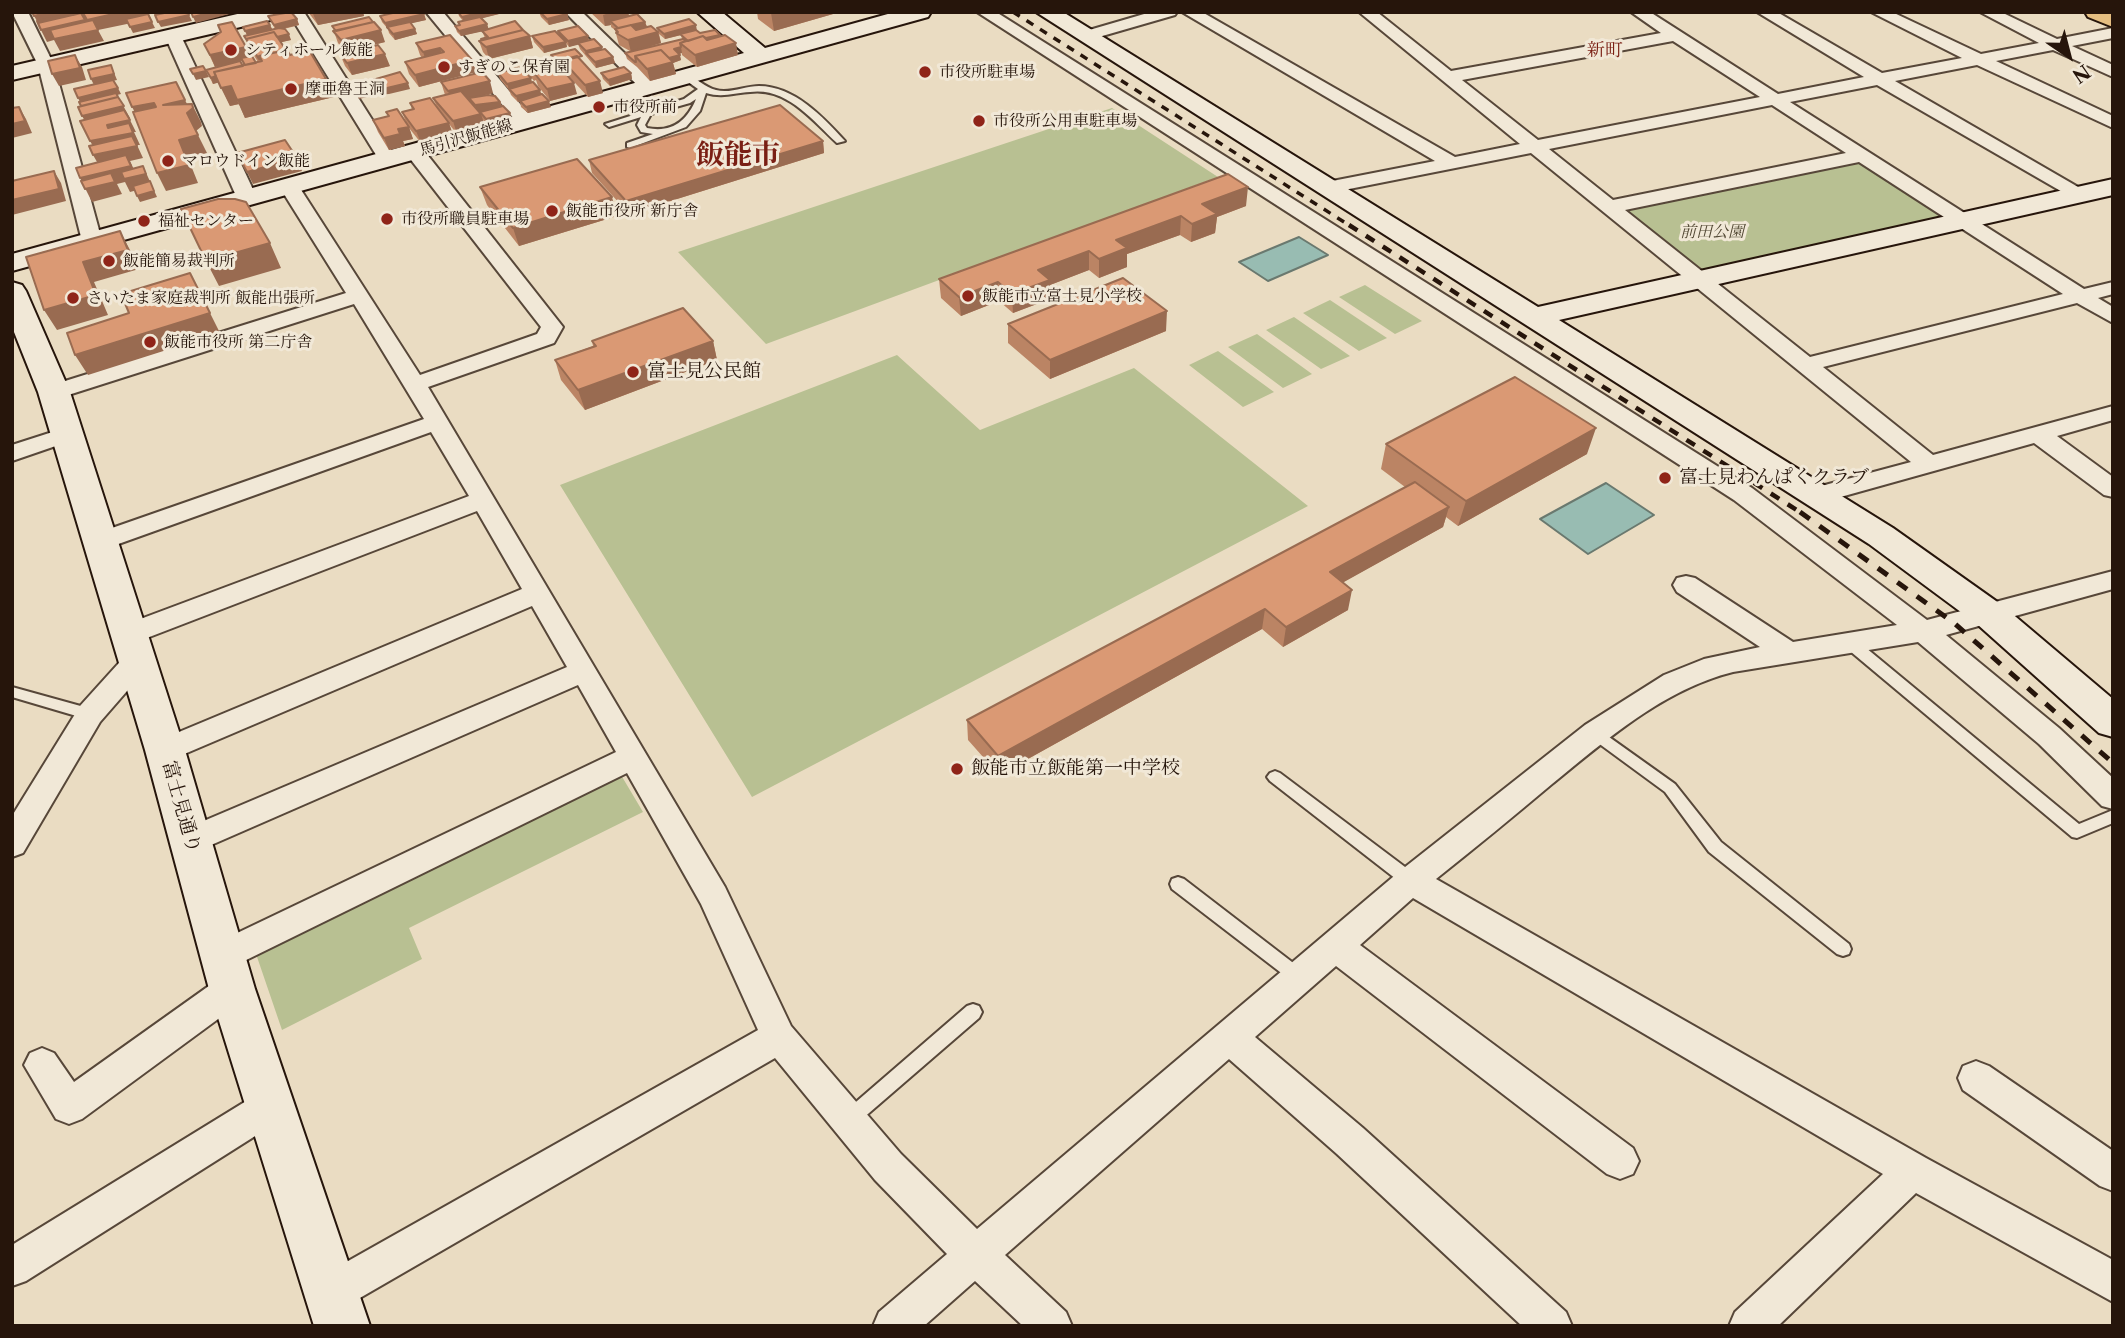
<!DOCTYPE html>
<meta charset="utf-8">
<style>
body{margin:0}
#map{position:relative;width:2125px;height:1338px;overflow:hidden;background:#eadcc2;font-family:"Libre Caslon Text",serif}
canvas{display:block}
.frame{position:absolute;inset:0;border:14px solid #26150b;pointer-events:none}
.north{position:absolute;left:2034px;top:21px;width:70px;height:70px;-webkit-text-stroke:5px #f1e8d7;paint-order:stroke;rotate:145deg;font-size:19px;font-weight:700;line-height:28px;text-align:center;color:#26150b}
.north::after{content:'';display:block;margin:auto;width:24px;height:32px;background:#26150b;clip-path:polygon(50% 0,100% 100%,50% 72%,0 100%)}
</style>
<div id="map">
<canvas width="2125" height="1338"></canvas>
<div class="frame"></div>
<div class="north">N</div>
</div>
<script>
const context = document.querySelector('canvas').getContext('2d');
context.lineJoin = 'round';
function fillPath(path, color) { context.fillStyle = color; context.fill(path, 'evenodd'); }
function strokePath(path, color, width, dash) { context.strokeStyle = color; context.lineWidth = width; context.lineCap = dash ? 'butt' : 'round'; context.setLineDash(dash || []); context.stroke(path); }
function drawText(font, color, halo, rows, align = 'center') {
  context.font = font + ' "Libre Caslon Text","Noto Serif JP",serif'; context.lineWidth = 6; context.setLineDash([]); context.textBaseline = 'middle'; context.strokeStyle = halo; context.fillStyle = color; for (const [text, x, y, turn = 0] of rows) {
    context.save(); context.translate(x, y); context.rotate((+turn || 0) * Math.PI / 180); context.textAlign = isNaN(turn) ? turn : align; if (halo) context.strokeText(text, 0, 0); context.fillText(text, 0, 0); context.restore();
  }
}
fillPath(new Path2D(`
 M1112,108L1218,177L766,344L678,252Z
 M1861,156L1962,221L1700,280L1610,207Z
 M1365,285L1422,321L1395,334L1339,297Z
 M1330,300L1387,338L1359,351L1303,313Z
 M1294,317L1350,356L1321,369L1266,330Z
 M1257,334L1312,374L1283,388L1228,347Z
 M1218,351L1274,392L1243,407L1189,365Z
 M897,355L980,430L1134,368L1308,506L752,797L560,485Z
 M621,775L643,812L409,928L422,959L282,1030L255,951Z`), '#b8c092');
const water = new Path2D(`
 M1299,237L1328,255L1268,281L1239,262Z
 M1606,483L1654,515L1588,554L1540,519Z`);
fillPath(water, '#98bcb2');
strokePath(water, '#6a796f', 2);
const lane = new Path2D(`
 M687,74C697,79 705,87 716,90C730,94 745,86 759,86C794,86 823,117 845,141L837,143C812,120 787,87 750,92C734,93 722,98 706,93L700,111L686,127L630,148L627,147V143L653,134L641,132L637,125L641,117L609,127L605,124L684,99L698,89L684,79V75ZM696,99C687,121 672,133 647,128L645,125L651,114L690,103Z
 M1849,637L1854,638L2079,824L2113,810V823L2077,838L2072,837L1844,646L1842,642L1844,638Z
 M12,687L95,710L97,714L95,718L90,720L12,697Z
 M1595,727L1675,784L1721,842L1849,944L1851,949L1849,954L1843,956L1837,954L1709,852L1665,792L1590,737L1588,733L1590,729Z
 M1275,771L1280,773L1417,876L1419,881L1417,886L1411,888L1405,886L1270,781L1267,777L1270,773Z
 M1178,877L1184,879L1305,972L1307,977L1305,982L1299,985L1293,982L1172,889L1170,884L1172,879Z
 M973,1004L979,1006L982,1012L979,1018L854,1126L848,1129L842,1126L839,1120L842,1114L967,1006Z`);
const street = new Path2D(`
 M12,12H28L54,65L102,241L99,245H85L82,241L38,65Z
 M288,12H304L397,159L395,163H381Z
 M426,12H443L531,117L534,121L531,125H519Z
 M565,12H582L655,83L658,87L655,91H643Z
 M977,12H996L1752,488L1927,620L2113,571V589L1946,635L2059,728L2113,778V809L2102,806L2039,744L1918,642L1733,672C1664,689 1606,740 1552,784C1514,816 1475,848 1436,879L1926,1158L2113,1260V1302L1916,1193L1778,1326H1729L1735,1312L1883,1174L1413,898L1360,945L1633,1148L1639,1161L1633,1174L1620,1179L1607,1174L1336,966L1255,1037L1363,1128L1566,1312L1572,1326H1522L1337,1154L1229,1059L1005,1255L1066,1312L1072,1326H1023L975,1281L924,1326H873L879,1312L947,1254L875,1180L775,1058L346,1306L332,1312L318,1306L312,1292L318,1278L758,1030L701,904L627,773L234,966L222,971L210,966L205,956L210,946L616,752L578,685L202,849L191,853L180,849L175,840L180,831L567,667L532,606L175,758L165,762L155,758L150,750L155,742L522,589L477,511L139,641L129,644L119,641L115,634L119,627L469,496L431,432L110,547L101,550L92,547L88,541L92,535L424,419L354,304L62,397H46L43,392L46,387L346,293L279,186L282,182H296L420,375L537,334L541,327L408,156L406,152L408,148H422L563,327L554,343L428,387L725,887L791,1026L901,1154L977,1229L1400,871L1585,725L1664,675L1704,659L1760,647L1677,592L1673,585L1677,578L1686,576L1695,578L1793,642L1897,625L1734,500Z
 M1151,12H1177L1175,15L1085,41L1077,36L1079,33Z
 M1182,12H1202L1455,157L1520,144L1359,12H1377L1451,71L1661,33L1631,12H1650L1778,94L1864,77L1757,12H1777L1882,73L1962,58L1871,12H1892L1981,54L2039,43L1980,12H2001L2057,39L2113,28V38L2072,46L2113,65V77L2053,50L1996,61L2113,116V128L1977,65L1895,81L2085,191L2088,195L2078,201L1877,85L1790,102L2084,289L2113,282V294L2098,298L2113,307V323L2077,303L1823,367L1933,455L2113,406V420L2057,436L2113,477V497L2104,495L2034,443L1819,503L1810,501L1807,495L1810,489L1911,462L1531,153L1329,193L1322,191L1319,187L1322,183L1435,161ZM1673,41L1760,97L1538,140L1462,80ZM1772,105L1846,153L1613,200L1549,149ZM1859,162L2063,294L1810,357L1625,210Z
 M173,31L181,36L257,198L254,202H240L237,198L165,36Z
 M68,427L76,429L80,434L76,439L12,461V445Z
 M137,651L147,654L151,661L147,668L100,722L23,853L12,857V816L80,706L127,654Z
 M232,974L244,978L249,989L244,1000L82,1119L69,1124L56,1119L24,1065L30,1053L42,1048L54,1053L74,1082L220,978Z
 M1976,1061L1989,1066L2113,1151V1191L2100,1186L1963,1090L1958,1078L1963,1066Z
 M269,1090L282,1095L287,1107L282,1119L26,1281L12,1286V1245L256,1095Z`);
const secondary = new Path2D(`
 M246,12H286L283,17L275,19L12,80V66Z
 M697,12H722L765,48L895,12H931L928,17L12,271V254L744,53Z
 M1036,12H1063L1538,307L2113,179V195L1559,320L1893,528L2003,606L2113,699V737L2099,733L1977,624L1869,544Z
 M12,282L22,285L26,291L70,392L185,750L255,989L370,1326H314L209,989L145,750L38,392L12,327Z`);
const primary = new Path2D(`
 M2085,12H2113V27L2088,17Z`);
strokePath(lane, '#574739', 4);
strokePath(street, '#574739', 4);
strokePath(secondary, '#26150b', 4);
strokePath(primary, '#26150b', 4);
fillPath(lane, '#f1e8d7');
fillPath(street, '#f1e8d7');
fillPath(secondary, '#f1e8d7');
fillPath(primary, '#e5be81');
strokePath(new Path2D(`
 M1013,12L1352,227`), '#26150b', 3.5, [8, 8]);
strokePath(new Path2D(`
 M1349,225L1803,514`), '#26150b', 4.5, [10, 10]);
strokePath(new Path2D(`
 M1800,512L1954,623L2113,763`), '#26150b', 5, [12, 12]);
fillPath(new Path2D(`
 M308,12H363L364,16L318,25Z
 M458,12H503V13L482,18L487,24L488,29L530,36L533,48L489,59L483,52L479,41L485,38L482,31L461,36L457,32L455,26L459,25L458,22L463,21L459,16Z
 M539,12L567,14L569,20L549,25L541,17Z
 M590,12H628L629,16L645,22L647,27L658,31L657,28L697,31L700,33L720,35L738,55L697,67L682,55V53L679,54L681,60L673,63L676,74L650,81L637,67L627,59L625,53L630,51L619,45L615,30L611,27V25L605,26ZM659,34L665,39L681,35L682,39L646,48L661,43Z
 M757,12H840L774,31L758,19Z
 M424,14L426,20L411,23L415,29L417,34L395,40L389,33L388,29L382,22L380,16Z
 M268,16L297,19L299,25L284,29L291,40L281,42L290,55L334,97L245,118L239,104L230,106L219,82L213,84L206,70L244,66L242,61L215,67L204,44L221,32L218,25L256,63L258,62L251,51L244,36L247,35L243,27L270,25L272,29H275Z
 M332,26L385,42L345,52L338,43Z
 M558,31L589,40L613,57L615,63L596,68L580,49L578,44L569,47L566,43L567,47L544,53L534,42L532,36L559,35Z
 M450,35L472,60L476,72L419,87L409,74L405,62L422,58L420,55L416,43Z
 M340,54L390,66L352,75L345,66Z
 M551,55L584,62H582L603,93L588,97L565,72L564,67L560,68L553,61Z
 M525,66L577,94L550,101L538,86L536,80L534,81L527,72Z
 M498,73L531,78L532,83L551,107L528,113L521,107L520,102H518L511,95L509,90L500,79Z
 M601,73H631L632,79L610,86L603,79Z
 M441,82L493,93L481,96L500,102L502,106L512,119L488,125L483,120L485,126L457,134L449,124L453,135L421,143L409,128L413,139L403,141L405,146L389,150L378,132L373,120L388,116L386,112L406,122L402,112L412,110L410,103L437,107L433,98L445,95Z
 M823,141L824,153L629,214L592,173L589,160Z
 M1228,174L1246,206L1217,217L1215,233L1191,242L1180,235L1127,254V267L1099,278L1089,270L1050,285V299L1013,313L999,301L961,316L941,298L939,279Z
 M480,187L617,216L519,246L487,205Z
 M1008,324L1166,331L1050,379L1008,343Z
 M592,341H713L717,360L585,410L561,380L555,360L593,346Z
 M1386,444L1587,454L1458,526L1446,517L1443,527L1343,582L1348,610L1283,647L1262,629L999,775L968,740L967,720L1405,487L1381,469Z`), '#bb8464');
fillPath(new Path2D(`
 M49,12H66L67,15L37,21L34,16Z
 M111,12H148L151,19L98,30L104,41L60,51L54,40L47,42L40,28Z
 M212,12H237L196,23L193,17Z
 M320,12H363L364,16L318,25L313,14Z
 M482,12H503V13L464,23L462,17Z
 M612,12H628L630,20L610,21L611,25L605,26L603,15Z
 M776,12H840L774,31L771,13Z
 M424,14L426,20L387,29L385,23Z
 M567,14L569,20L549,25L547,19Z
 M189,15L192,21L161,27L158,22Z
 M297,19L299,25L276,30L274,25Z
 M152,22L155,28L133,33L130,27Z
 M645,22L647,27L620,34L618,29Z
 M487,24L489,30L461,36L459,31Z
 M270,25L273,31L248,37L245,31Z
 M696,25L697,31L680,34L681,35L665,39L664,34Z
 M415,29L417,34L395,40L393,34Z
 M381,30L385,42L345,52L341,40Z
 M658,32L661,43L631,52L628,40Z
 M289,34L291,40L252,49L249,43Z
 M530,36L533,48L489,59L486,47Z
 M588,36L589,42L569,47L568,41Z
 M566,42L567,47L544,53L543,47Z
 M736,43L738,55L697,67L695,55Z
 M246,47L251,58L215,67L210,55Z
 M602,47L603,53H586V51Z
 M681,47L682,53L675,55L674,49Z
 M440,48L444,60L427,64L423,52Z
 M385,54L390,66L352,75L347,63Z
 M75,55L82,67L86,80L59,86L52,74Z
 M680,55L681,60L673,63L676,74L650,81L647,69L669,58Z
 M613,57L615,63L596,68L595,62Z
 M472,60L476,72L419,87L415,75Z
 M562,61L564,67L560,68L558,62Z
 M111,65L117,80L94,85L91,79Z
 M245,69L248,75L213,84L211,78Z
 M206,71L209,77L196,80L193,74Z
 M631,73L632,79L610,86L608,80Z
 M531,78L532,84L509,90L507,84Z
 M326,79L334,97L245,118L237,100Z
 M490,81L493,93L452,103L448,91Z
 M600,81L603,93L588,97L585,85Z
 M176,82L190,110L192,104L201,122L202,126L196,131L163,105Z
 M408,83L410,89L389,94L376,95L374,89Z
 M574,83L577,94L550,101L547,89Z
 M231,86L239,104L230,106L221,88Z
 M118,88L121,94L81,104L78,98Z
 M369,90L371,96L359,99L356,93Z
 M540,90L542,96L518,102L516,96Z
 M120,100L130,118L89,128L82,116Z
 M549,101L551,107L528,113L526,107Z
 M500,102L502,108L477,112L475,105Z
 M154,103L163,121L142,125L132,107Z
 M19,107L26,119L32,133L12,138V124Z
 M510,113L512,119L488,125L486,119Z
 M481,114L485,126L457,134L453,121Z
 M130,120L136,132H134L140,145H137L143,158L130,161L137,176L143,166L157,197L140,202L137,196L152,186L130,192L125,182L117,184L122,194L92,202L80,178L100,167L93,155L97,153L90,141L107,125Z
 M449,123L453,135L421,143L416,131Z
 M409,127L413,139L403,141L405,146L389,150L384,138L398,129Z
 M198,135L207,153L188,158L198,183L166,191L157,173L179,140Z
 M823,141L824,153L629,214L626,201Z
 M297,158L302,171L253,184L247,172Z
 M54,171L61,183L66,201L12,215V200Z
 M1248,187L1246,206L1217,217L1215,233L1191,242L1192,224L1202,204Z
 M612,197L617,216L519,246L513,228Z
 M1181,216L1180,235L1127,254V267L1099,278V259L1116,240Z
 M120,231L130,250L139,269L94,282L108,315L57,330L44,310L83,262Z
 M270,243L281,268L219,286L206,261Z
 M1089,251V270L1050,285V299L1013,313L1012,294L1038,270Z
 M190,273L220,333L88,375L75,355Z
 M998,282L999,301L961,316L959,297Z
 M1167,311L1166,331L1050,379V360Z
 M713,341L717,360L585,410L578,390Z
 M1596,428L1587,454L1458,526L1466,501Z
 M1449,507L1443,527L1326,592L1330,572Z
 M1352,590L1348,610L1283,647L1286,627Z
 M1265,609L1262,629L999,775L998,756Z`), '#996b51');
const building = new Path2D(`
 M32,12H49L34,16Z
 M75,12H84L83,13L86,18H84L81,13L73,15L72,13Z
 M84,12H122L87,20L83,13Z
 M169,12H188L189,15L158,22L155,15Z
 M191,12H212L193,17Z
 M291,12L297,19L274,25L268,16Z
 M397,12H423L424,14L385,23L380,16Z
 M458,12H482L462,17Z
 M540,12H565L567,14L547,19Z
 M81,13L85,20L41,30L38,23Z
 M70,14L71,15L38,23L40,28L37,21Z
 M148,14L152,22L130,27L126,19Z
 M637,14L645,22L618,28L610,21Z
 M369,17L373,22L336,31L332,26Z
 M480,17L487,24L459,31L455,26L460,25L458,22Z
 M689,19L696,25L664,34L657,28Z
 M93,20L98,30L54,39L50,30Z
 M267,21L270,25L245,31L243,27Z
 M515,21L523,30L482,40L481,39L488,37L482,31Z
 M232,22L246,47L210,55L204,44L221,32L218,25Z
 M374,22L381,30L341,40L333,31Z
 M410,22L415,29L393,34L387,27Z
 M631,25L636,30L651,26L658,32L628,40L616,33L618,32L615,29Z
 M578,26L588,36L568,41L558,31Z
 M279,28L285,29L289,34L277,37L274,32L246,39L244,36Z
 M523,30L530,36L486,47L479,41Z
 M696,30L700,33L715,30L720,35L706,38L703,36L688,41L680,34Z
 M555,31L566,42L543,47L532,36Z
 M274,32L286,50L259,56L261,59H259L246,39Z
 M450,35L472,60L415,75L405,62L444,52L440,48L423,52L416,43Z
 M725,35L736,43L695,55L680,43L703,36L707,40Z
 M594,39L602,47L586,51L578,43Z
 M683,39L686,41L680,43L681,47L674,49L680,55L669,58L661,50L635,56L636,62H635L625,53Z
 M378,45L385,54L347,63L340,54Z
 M575,49L582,56L558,62L551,55Z
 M605,49L613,57L595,62L586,53Z
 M287,50L290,55L309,50L326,79L237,100L231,86L221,88L214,72L262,61L259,56Z
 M661,50L673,62L647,69L635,56Z
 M75,55L80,68L52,74L48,61Z
 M252,56L256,63L245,65L241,58Z
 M577,56L600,81L585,85L562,60Z
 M550,60L559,68L533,75L525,66Z
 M240,61L243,66L214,72L216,76L211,78L206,70Z
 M111,65L114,74L91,79L88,70Z
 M203,66L206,71L193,74L190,69Z
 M521,67L531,78L507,84L498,73Z
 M624,67L631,73L608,80L601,73Z
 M561,68L574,83L547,89L535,74Z
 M400,72L408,83L387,88L374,89L369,81Z
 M482,72L490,81L448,91L441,82Z
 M113,80L118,88L78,98L74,89Z
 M176,82L185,100L163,105L192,104L193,108L187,113L198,135L179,140L189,165L157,173L133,112L156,107L154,103L132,107L126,93Z
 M533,82L540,90L516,96L509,89Z
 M363,83L369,90L356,93L351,86Z
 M461,91L481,114L453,121L433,98Z
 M116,93L118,97L81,106L79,102Z
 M542,94L549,101L526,107L520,101Z
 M488,95L495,96L500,102L475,105L469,98Z
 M118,97L124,106L82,116L78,107Z
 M430,98L449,123L416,131L402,112L414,109L410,103Z
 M780,105L823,141L626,201L589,160Z
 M503,106L510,113L486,119L480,112Z
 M19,107L25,121L12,124V108Z
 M397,109L409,127L398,129L400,134L384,138L373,120L389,116L386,112Z
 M124,110L130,120L107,125L108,128L129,123L133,133L90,141L80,121Z
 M132,136L137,146L93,155L89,146Z
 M285,140L297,158L247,172L237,153Z
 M126,155L131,166L80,178L76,168Z
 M577,159L612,197L513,228L480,187Z
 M143,166L146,174L124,179L121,172Z
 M54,171L59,189L12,200V181Z
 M111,173L115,182L85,189L81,181Z
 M1228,174L1248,187L1202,204L1217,214L1192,224L1181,216L1116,240L1127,248L1099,259L1089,251L1038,270L1050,280L1012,294L998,282L959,297L939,279Z
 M150,181L154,191L137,196L133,186Z
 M218,199H235L246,202L270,243L206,261L181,209Z
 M120,231L128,250L83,262L96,295L44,310L26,257Z
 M190,273L210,313L75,355L67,333L129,313L121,294Z
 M1123,278L1167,311L1050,360L1008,324Z
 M683,308L713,341L578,390L555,360L596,346L592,341Z
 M1515,377L1596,428L1466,501L1386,444Z
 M1415,482L1449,507L1330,572L1352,590L1286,627L1265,609L998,756L967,720Z`);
fillPath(building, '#da9974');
strokePath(building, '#996b51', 2);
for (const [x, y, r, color] of [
 [231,50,7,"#8f2418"],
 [444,67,7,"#8f2418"],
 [925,72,7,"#8f2418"],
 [291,89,7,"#8f2418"],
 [599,107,7,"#8f2418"],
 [979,121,7,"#8f2418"],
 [168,161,7,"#8f2418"],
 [552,211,7,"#8f2418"],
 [387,219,7,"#8f2418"],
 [144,221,7,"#8f2418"],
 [109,261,7,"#8f2418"],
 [968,296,7,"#8f2418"],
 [73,298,7,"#8f2418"],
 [150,342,7,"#8f2418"],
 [633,372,7,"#8f2418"],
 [1665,478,7,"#8f2418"],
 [957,769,7,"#8f2418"]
]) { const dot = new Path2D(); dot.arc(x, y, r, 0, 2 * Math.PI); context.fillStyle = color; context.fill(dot); strokePath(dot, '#f1e8d7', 2.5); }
drawText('16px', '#26150b', '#f1e8d7', [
 ["シティホール飯能",245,50],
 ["すぎのこ保育園",458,67],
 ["市役所駐車場",939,72],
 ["摩亜魯王洞",305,89],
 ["市役所前",613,107],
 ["市役所公用車駐車場",993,121],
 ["マロウドイン飯能",182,161],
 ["飯能市役所 新庁舎",566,211],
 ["市役所職員駐車場",401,219],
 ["福祉センター",158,221],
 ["飯能簡易裁判所",123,261],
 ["飯能市立富士見小学校",982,296],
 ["さいたま家庭裁判所 飯能出張所",87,298],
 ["飯能市役所 第二庁舎",164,342]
], 'left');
drawText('16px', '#26150b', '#f1e8d7', [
 ["馬引沢飯能線",466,138,-16]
]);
drawText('italic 16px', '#524834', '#f1e8d7', [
 ["前田公園",1712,232]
]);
drawText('18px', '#7a1f14', '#f1e8d7', [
 ["新町",1605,51]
]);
drawText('19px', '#26150b', '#f1e8d7', [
 ["富士見公民館",647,372],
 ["富士見わんぱくクラブ",1679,478],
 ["飯能市立飯能第一中学校",971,769]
], 'left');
drawText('19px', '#26150b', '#f1e8d7', [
 ["富士見通り",181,807,74]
]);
drawText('bold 28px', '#7a1f14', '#f1e8d7', [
 ["飯能市",738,156]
]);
</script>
